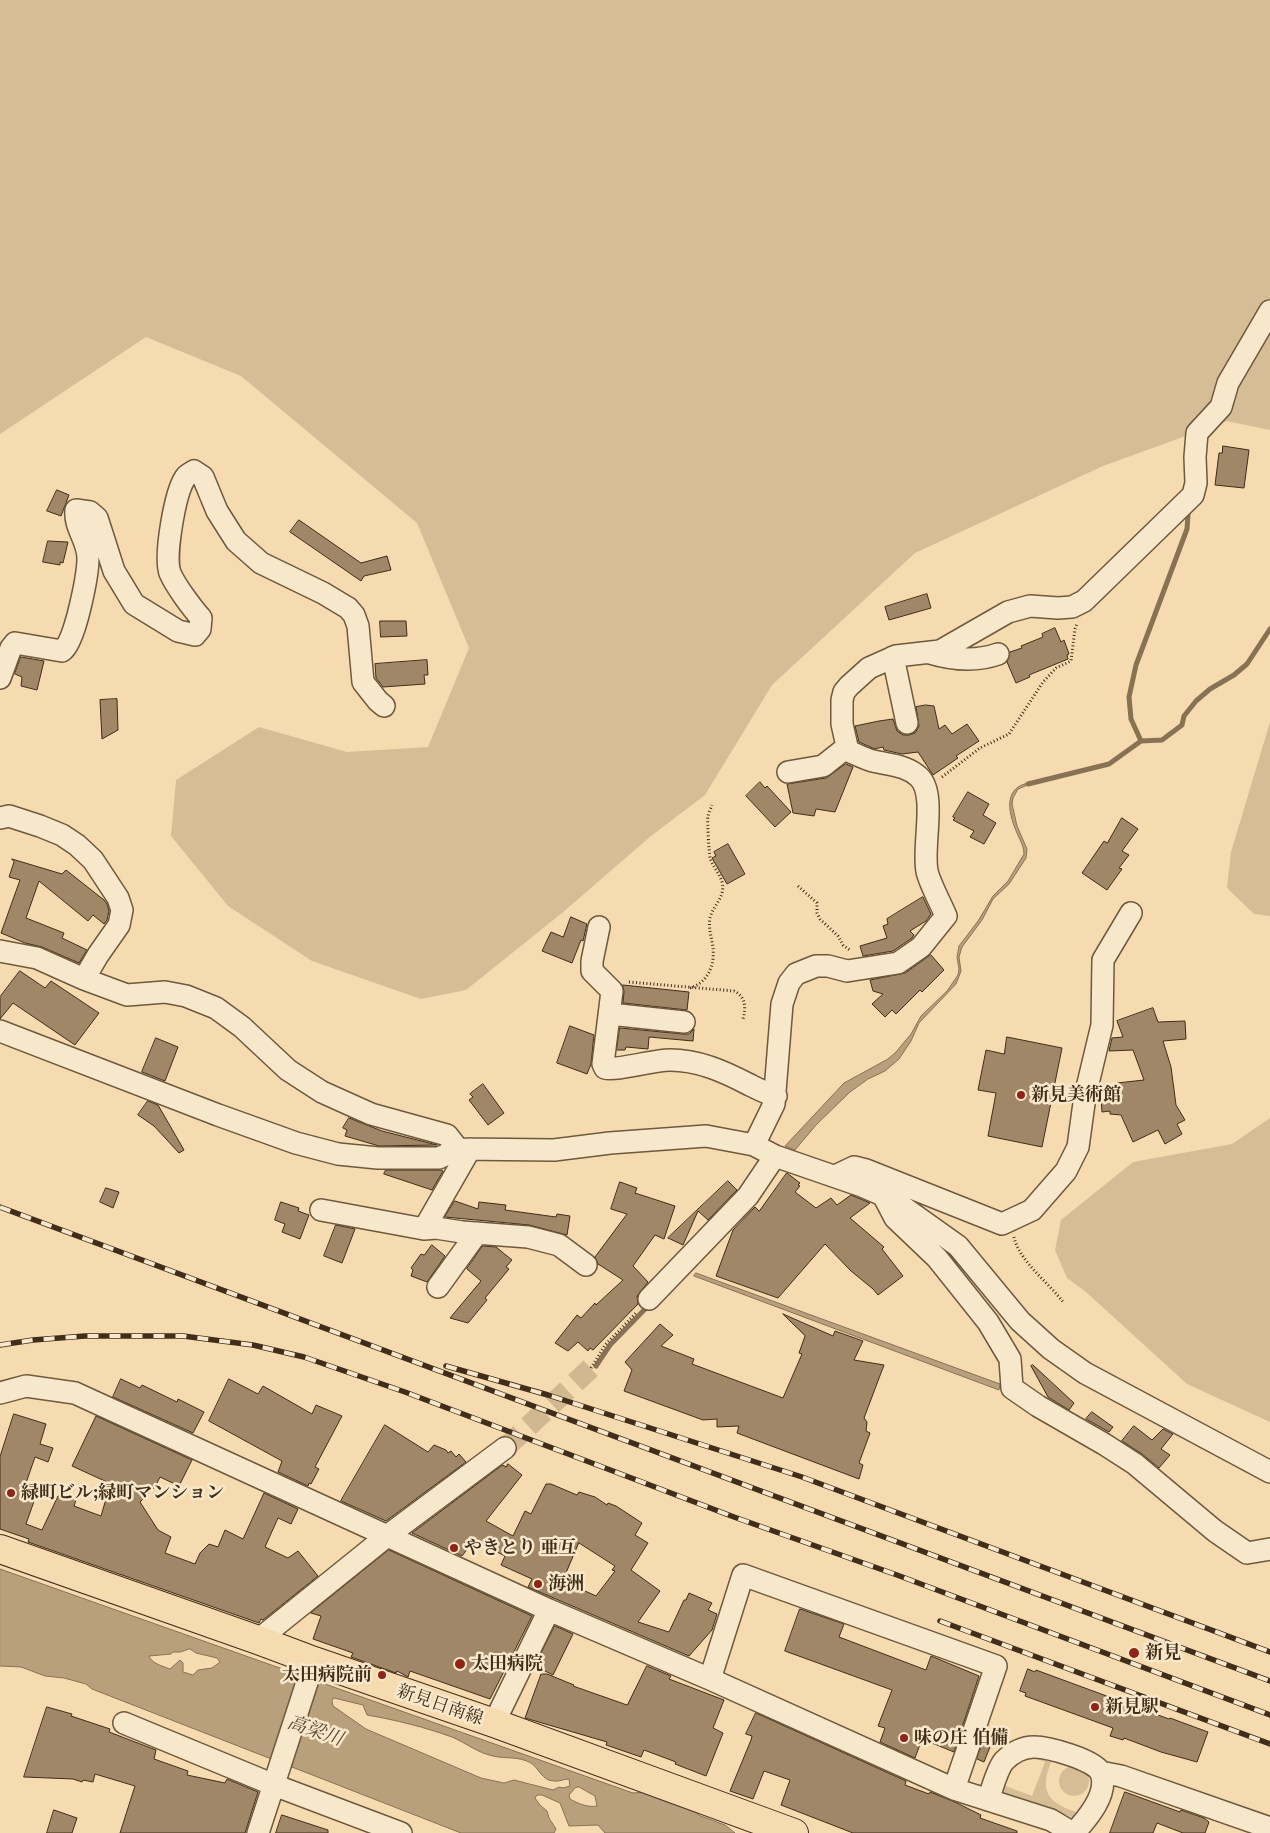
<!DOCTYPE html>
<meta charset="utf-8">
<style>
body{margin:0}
canvas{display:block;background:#f5dbaf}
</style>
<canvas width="1270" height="1833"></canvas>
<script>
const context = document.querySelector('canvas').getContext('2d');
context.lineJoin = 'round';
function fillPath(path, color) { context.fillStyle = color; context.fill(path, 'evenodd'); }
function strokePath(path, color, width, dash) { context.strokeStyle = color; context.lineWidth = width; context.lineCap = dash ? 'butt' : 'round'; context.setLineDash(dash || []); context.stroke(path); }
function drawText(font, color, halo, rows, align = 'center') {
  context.font = font + ' "Libre Caslon Text","Noto Serif JP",serif'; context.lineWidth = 5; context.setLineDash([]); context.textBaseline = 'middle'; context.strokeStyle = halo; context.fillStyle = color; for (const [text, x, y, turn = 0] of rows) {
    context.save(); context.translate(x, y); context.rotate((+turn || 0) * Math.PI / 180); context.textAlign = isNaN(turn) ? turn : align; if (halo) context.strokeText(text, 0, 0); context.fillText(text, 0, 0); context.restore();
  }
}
fillPath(new Path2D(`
 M0,0H1270V430L1227,421L1103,466L915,553L772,685L705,795L651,836L562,913L466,990L421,999L312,961L228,906L171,836L176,780L259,727L347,752L428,747L469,648L417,523L241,376L146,337L0,434Z
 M1270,722V916L1254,914L1227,888L1231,852Z
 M1270,1118V1422L1187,1384L1086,1292L1067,1278L1055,1250L1061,1220L1133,1162L1232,1144Z
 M1032,1756L1052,1760C1038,1792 1048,1803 1079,1813L1076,1819L1052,1809L1000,1794L1003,1785L1032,1796L1045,1762L1031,1757Z
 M1059 1781a15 15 0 1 1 30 0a15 15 0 1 1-30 0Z`), '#d6bd96');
const water = new Path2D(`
 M1035,782L1018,789L1013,798L1012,804L1017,826L1027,849L1026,858L1009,884L993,899L982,920L962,947L959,957L961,971L956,984L919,1023L911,1041L899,1059L885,1071L868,1079L850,1092L816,1125L795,1150L785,1146L844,1083L888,1059L896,1052L911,1034L921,1016L947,991L958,975L959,969L957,957L959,946L978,921L993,896L1008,881L1024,854C1024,845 1018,837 1015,828C1006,805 1006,784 1035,782Z
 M696,1273L1000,1384L999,1390L694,1276Z
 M0,1569L633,1793L645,1792L699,1811L698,1815L725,1825L735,1833H605L598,1825L569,1826L560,1803L542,1795H537L535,1798L540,1805L547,1811L549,1818L556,1829L554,1833H461L92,1689L86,1684L64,1678L45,1676L21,1667L0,1666ZM190,1649L196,1653L217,1658L220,1662L212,1668L198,1670L193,1675L183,1672V1663L180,1660L170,1669C163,1666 152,1664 149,1656L171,1654L173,1652H180ZM334,1698L363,1705L367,1715C396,1720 424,1727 452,1737C466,1743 478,1753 493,1756C505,1759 519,1756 531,1763C539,1768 542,1781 554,1781C559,1782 563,1779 569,1779L570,1786L563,1788L559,1787L553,1790L514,1780L504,1783L481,1778L366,1729L333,1706L332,1701ZM579,1787L595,1796L597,1806C588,1808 577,1803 570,1799L569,1795L575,1788Z`);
fillPath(water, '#b8a07c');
strokePath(water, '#887254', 1);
strokePath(new Path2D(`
 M1141,741L1131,719L1129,697L1136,665L1187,529L1188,515
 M1028,784L1109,764L1141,741L1162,740L1182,725L1184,716L1196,701L1210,689L1234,675L1247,664L1270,629
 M596,1366L610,1345L649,1305`), '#887254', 5);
const building = new Path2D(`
 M1223,446L1249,450L1244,488L1215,485L1219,453H1222Z
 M57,490L69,495L61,516L47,511Z
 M299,520L361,563L387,556L391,570L364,576L361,581L290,532Z
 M48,541L68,542L63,563L60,562V565L43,562Z
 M927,594L931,608L889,620L885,607Z
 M380,621H406L407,636L381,637Z
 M1055,628L1061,642L1064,640L1069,654L1067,655L1068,659L1029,675L1030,677L1016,683L1007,662L1010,652L1022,648L1021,646L1043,637L1042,634Z
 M21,657L44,661L37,690L21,686L22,677L15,674Z
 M427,660L428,675H424L425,684L383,687L376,678L375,664Z
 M117,699L118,730L102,739L100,700Z
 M926,705L934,706L939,729L945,725L952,734L967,724L979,741L956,756L958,758L933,775L918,752L902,754L884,750L883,747L875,749L859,742L855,726L879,721L893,719L897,731L903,735H909L915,733L919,726L916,707Z
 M846,764L853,767L835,812L816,809L814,816L793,813L787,784L826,778Z
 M760,782L765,788L767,786L791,812L775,827L746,796Z
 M968,792L989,804L983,815L996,823L984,844L970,837L974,831L953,820L955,818L953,817Z
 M1122,818L1138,829L1122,851L1129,855L1119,868L1122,869L1107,890L1082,873L1104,841L1107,843Z
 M728,844L745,874L727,884L712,858L716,856L714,852Z
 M12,859L62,874L66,870L104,900L107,904L109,911L107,920L104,924L93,915L88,921L39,881L26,918L64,933L62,938L87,950L79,963L42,947L25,943L1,933L20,880L9,877L14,862Z
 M923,897L931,914L926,921L910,931L914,935L912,938L893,951L863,956L860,946L887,938L883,926L888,924L887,919Z
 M571,917L587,924L583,941L581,940L572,963L542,951L551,932L563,937Z
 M931,955L944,970L922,992L920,990L896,1014L892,1010L885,1017L872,1004L883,994L873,991L870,980L905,973Z
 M20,971L45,988L51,981L99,1013L75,1045L13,1003L0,1019V997Z
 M623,985L689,992L687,1010L623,1003L624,992Z
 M1153,1008L1158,1022L1185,1021L1186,1039L1163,1041L1171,1067L1176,1105L1185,1120L1177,1124L1182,1134L1165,1144L1158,1130L1133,1142L1121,1115L1110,1114V1111L1102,1112L1100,1088L1118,1086L1117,1083L1144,1080L1133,1050L1109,1051L1112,1038L1123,1037L1117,1021Z
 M570,1026L594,1035L591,1064L587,1074L557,1063Z
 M620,1028L683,1034H689L694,1029L693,1041L649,1037L648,1049L626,1047L625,1050H617Z
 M1007,1037L1062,1048L1042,1147L988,1136L996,1093L978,1090L986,1050L1004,1054Z
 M156,1038L178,1047L165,1081L142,1072Z
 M483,1084L504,1113L488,1125L469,1100L473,1097L470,1094Z
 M148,1101L158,1105L184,1150L179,1153L154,1126L138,1115Z
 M349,1118L382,1131L437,1145L379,1146L345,1136L347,1130L343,1128Z
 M386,1170H441L443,1171L432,1190L384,1174Z
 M787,1173L800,1183L798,1185L800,1186L795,1192L816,1208L831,1198L837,1205L851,1195L870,1203L850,1218L884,1247L882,1249L903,1276L878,1295L873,1289L851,1271L825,1244L778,1298L716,1276L733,1230L755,1207L759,1211Z
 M728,1181L737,1190L708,1220L698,1211L683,1245L668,1238Z
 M620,1182L637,1188L635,1193L675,1206L664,1239L655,1235L633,1266L648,1282L637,1296L638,1304L593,1350L590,1348L588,1351L578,1342L568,1351L555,1343L577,1315L581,1318L595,1303L596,1305L623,1280L598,1264L595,1257L627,1214L611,1209Z
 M106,1188L119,1192L113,1208L100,1202Z
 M455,1201L478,1209L479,1202L506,1205L505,1210L556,1217L557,1214L570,1216L567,1235L529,1225L445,1217Z
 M281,1202L299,1208L298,1211L309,1215L300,1239L282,1232L285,1224L275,1220Z
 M336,1225L355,1229L342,1263L324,1256Z
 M432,1245L445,1256L427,1282L411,1276L413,1270L411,1268L421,1254L424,1255Z
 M483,1246L496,1247L512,1260L506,1267L509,1269L485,1298L487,1300L468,1323L450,1318L481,1281L467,1269Z
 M783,1314L833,1336L835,1331L863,1341L854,1360L884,1365L864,1418L867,1422L866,1431L870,1433L859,1463L863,1465L859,1479L737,1433L739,1426L717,1427V1419L703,1420L624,1391L632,1370L625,1362L660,1324L673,1335L661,1346L694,1359L692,1364L783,1398L802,1354L799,1353L805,1336Z
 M1033,1365L1074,1403L1069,1410L1048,1397L1031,1366Z
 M121,1379L140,1388L142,1385L177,1402L178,1399L204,1412L193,1433L113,1397Z
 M229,1379L258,1394L263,1386L312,1414L316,1405L342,1416L315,1467L319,1469L311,1484L309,1483L308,1486L278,1472L282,1461L209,1421Z
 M1092,1412L1113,1427L1109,1432L1086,1419Z
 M14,1414L46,1424L40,1444L53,1448L48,1462L35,1457L25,1486L38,1490L26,1524L42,1530L58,1496H60L76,1500L74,1506L101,1516L106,1499L120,1488L72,1466L96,1416L192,1460L179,1486L160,1477L155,1487L140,1502L158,1530L171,1537L165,1553L195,1564L200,1553L209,1544L218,1547L225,1530L243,1539L264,1493L298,1509L291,1524L278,1518L265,1547L288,1558L298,1551L318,1576L263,1620L261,1619L259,1623L28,1542L29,1539L0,1529V1457Z
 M385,1425L428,1452L434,1445L446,1450L448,1453L451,1451L456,1457L459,1454L466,1462L386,1521L341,1501Z
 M1134,1426L1152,1440L1163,1429L1173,1434L1161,1449L1170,1455L1159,1468L1142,1454L1122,1441Z
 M508,1464L522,1475L486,1521L513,1536L525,1511L531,1514L546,1484H551L577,1495L579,1492L595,1497L607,1505L608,1503L616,1506L642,1523L635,1535L648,1543L631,1570L660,1591L638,1622L669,1632L684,1600H686L689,1593L712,1603L708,1610L717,1614L712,1630L689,1656L528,1587L532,1579L501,1565L505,1556L474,1540L462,1556L412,1533L501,1466L503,1465L506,1467ZM579,1543L615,1566L612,1570L615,1571L596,1596L563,1581Z
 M389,1550L532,1616L490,1699L410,1671L408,1677L397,1671L396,1673L351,1657L353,1653L313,1639L321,1616L311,1613Z
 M800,1609L844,1624L839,1637L926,1670L931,1656L979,1676L954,1752L922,1739L915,1758L880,1742L885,1728L878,1726L892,1690L785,1651Z
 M555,1626L573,1634L553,1675L535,1666Z
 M647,1666L671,1676L669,1679L724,1700L713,1728L723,1733L706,1776L675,1764L676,1762L644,1750L641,1757L606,1745L607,1742L525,1718L541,1674H547L574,1685L573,1686L627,1705Z
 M1028,1669L1035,1672L1036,1670L1169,1719L1170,1718L1208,1732L1197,1762L1161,1752L1124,1738L1123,1740L1110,1736L1113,1728L1025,1696L1026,1693L1020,1691Z
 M47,1707L72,1714L71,1716L110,1729L109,1732L156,1750L154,1759L188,1771L187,1775L225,1783L227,1779L258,1792L245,1833H120L135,1786L95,1774L93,1782L83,1780L82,1782L73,1779L24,1777Z
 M756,1713L906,1781L905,1785L929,1794L930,1792L955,1802L981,1815L980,1818L1017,1831V1833H853L781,1805L790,1780L764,1771L753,1799L730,1791L751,1740L752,1736L746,1734Z
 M982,1744L990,1747L984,1762L977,1759Z
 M1125,1792L1180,1812L1181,1810L1204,1818L1209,1822L1205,1833H1183L1157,1823L1153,1833H1110Z
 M54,1810L77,1818L72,1833H47Z
 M282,1815L328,1830V1833H276Z`);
fillPath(building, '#9f8767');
strokePath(building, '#412d19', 1);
strokePath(new Path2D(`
 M505,1448L591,1368`), '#d1b891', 21, [21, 11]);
const minor = new Path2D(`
 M930,653C953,660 975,662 998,654
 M893,657L907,723
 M0,678L11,648L15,643L62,651C75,644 88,574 88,558C88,541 74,527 76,510L90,512L97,518L114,571L134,604L178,631L195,635L200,629L201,618C192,608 175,585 170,573C164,556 175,493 185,478C187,474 191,473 194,471L203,477L217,511L236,541L261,563L323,593L348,608L354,615L358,626L363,682L378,701L384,706
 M788,772L823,766L847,747
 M0,818L9,816L40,826L62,835L77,845L93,860L118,898L122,910L119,925L98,955L84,979
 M599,927L592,961V971L612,991L603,1064L605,1068C616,1071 654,1060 670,1060C698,1060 723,1071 748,1084C758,1089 765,1093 776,1096
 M0,951L37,958L84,979L127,995L165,992L186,996L216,1008L242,1027L288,1070L322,1092L371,1114L447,1135L458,1149
 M610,1014L684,1022
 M0,1031L218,1115L296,1143L338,1154L378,1158H439L458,1149L554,1150L610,1143L706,1136L754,1145L775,1156L862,1186L892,1199L958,1246L1020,1321L1051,1349L1085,1373L1270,1472
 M754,1145L774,1104L782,1004L789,983L796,974L816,966H828L847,971L898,963L921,947L946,916C941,904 929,882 927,871C922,846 937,794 919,777C906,765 890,765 873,761C865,759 856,754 848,751L842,724V700L844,692L849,686L869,668L896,656L940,651L1008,612L1030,606L1058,608L1072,607L1084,601L1193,495L1196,483L1195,457L1197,433L1221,407L1228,383L1270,311
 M835,1176L854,1167L866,1170L1002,1224L1032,1210L1066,1171L1078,1147L1085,1096L1102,1025L1103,960L1131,913
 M884,1197L895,1218L937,1258L988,1322L1010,1359L1012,1388L1038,1406L1104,1444L1135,1464L1215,1531L1247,1553L1270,1549
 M321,1210L424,1229L436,1228L462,1232L528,1237L559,1245L586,1265
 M424,1229L470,1149
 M438,1287L477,1233
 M649,1299L748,1196L775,1156
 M0,1393L26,1386L75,1393L549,1610L710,1679L954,1789L1051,1820L1073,1833
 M258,1640L387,1536L505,1448
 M710,1679L743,1575L996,1666L954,1789
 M124,1723L274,1785L401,1833
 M494,1723L549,1610
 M1100,1772L1121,1776L1270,1828
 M988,1800C992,1790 997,1769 1004,1761C1012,1753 1023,1747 1034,1747C1048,1747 1096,1760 1101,1773C1109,1794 1087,1819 1074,1833
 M258,1833L314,1661`);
const major = new Path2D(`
 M0,1549L258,1640L314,1661L494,1723L794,1833`);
strokePath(minor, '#6e583e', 24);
strokePath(major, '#412d19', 30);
strokePath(new Path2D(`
 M942,777L980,748L1009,734L1043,682L1056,668L1071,661L1075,629L1077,624
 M798,886L817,903V913L820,919L838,936L843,945L851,951
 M629,982L734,991C746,997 746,1007 743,1019
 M690,988C707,983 715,966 713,948C712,938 708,929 710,918C713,905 726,897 722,882C720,874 713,867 710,858C709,851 707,823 708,816C709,812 711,808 712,805
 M1014,1237C1019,1261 1049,1283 1063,1302
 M591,1368L605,1345L637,1312`), '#412d19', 3, [1, 2.5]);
strokePath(minor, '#f8e8cb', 21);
strokePath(major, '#f5dbaf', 28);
const rail = new Path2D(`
 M0,1207L1270,1681
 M0,1345L33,1340L85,1336H183L253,1345L304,1357L405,1392L734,1517L897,1575L1270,1715
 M446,1366L548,1395L802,1477L1270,1652
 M940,1621L1270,1744`);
strokePath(rail, '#412d19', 5.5);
strokePath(rail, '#f8e8cb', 4, [11]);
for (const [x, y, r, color] of [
 [1021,1095,5,"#8f2418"],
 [11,1493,5,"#8f2418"],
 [454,1548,5,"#8f2418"],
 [538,1584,5,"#8f2418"],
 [1134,1653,6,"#8f2418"],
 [460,1664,6,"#8f2418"],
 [382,1675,5,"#8f2418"],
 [1095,1707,5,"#8f2418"],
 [904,1738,5,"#8f2418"]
]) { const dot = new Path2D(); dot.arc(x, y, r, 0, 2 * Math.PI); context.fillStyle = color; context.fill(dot); strokePath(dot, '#f8e8cb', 2); }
drawText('bold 18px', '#412d19', '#f8e8cb', [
 ["新見美術館",1031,1095],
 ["緑町ビル;緑町マンション",21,1493],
 ["やきとり 亜互",464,1548],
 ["海洲",548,1584],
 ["新見",1145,1653],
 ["太田病院",471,1664],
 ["太田病院前",372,1675,"right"],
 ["新見駅",1105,1707],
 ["味の庄 伯備",914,1738]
], 'left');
drawText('18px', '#412d19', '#f8e8cb', [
 ["新見日南線",440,1705,19]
]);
drawText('italic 19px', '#5f4a32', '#f8e8cb', [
 ["高梁川",315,1731,19]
]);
</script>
